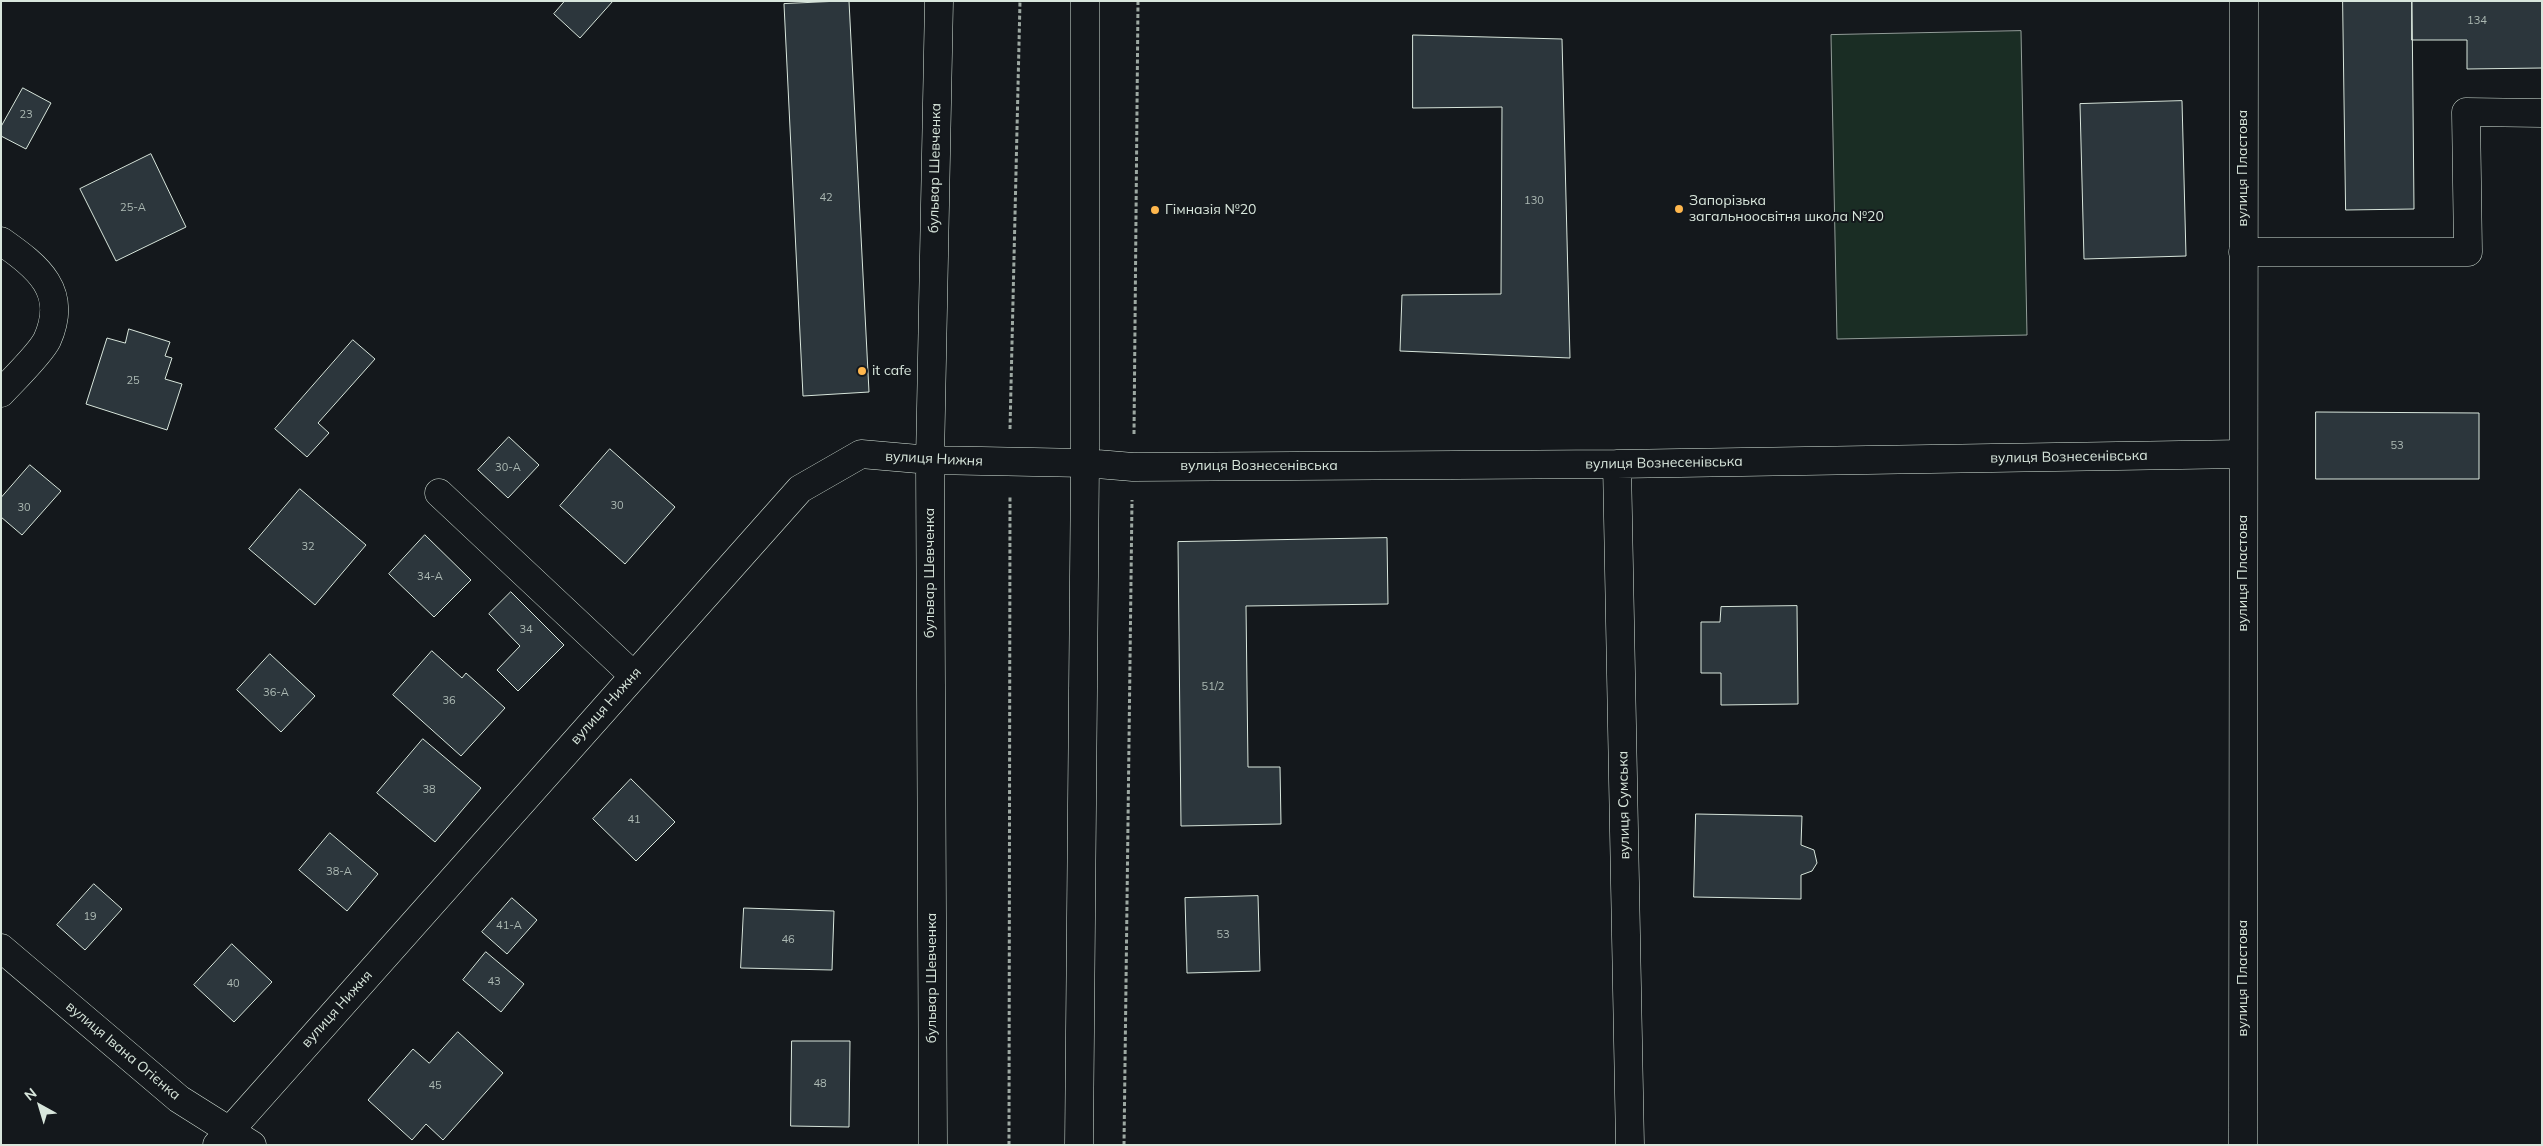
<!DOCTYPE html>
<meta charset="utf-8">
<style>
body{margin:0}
#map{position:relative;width:2543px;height:1146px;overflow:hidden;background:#14181c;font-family:Mulish,sans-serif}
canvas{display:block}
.frame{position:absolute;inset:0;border:2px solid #d8e6dc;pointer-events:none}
.north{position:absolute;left:15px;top:1081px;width:50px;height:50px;-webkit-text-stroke:4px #14181c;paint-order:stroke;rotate:321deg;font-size:14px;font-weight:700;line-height:20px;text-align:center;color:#d8e6dc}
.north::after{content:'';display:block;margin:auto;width:18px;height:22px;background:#d8e6dc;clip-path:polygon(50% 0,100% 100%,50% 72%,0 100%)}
</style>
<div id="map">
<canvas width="2543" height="1146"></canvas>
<div class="frame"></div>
<div class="north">N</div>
</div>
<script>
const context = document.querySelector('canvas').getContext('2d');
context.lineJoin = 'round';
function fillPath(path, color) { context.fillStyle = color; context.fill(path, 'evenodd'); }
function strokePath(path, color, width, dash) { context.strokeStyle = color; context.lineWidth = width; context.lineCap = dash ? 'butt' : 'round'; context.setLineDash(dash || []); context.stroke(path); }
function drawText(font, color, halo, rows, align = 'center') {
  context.font = font + ' Mulish,sans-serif'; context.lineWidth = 4; context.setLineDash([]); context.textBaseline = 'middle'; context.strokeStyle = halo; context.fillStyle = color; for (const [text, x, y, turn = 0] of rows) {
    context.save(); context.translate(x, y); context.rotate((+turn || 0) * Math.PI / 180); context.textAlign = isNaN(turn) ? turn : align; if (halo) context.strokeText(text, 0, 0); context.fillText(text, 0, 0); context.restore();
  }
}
const green = new Path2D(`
 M2021,31L2027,335L1837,339L1831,35Z`);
fillPath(green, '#1a2d24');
strokePath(green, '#939e99', 1);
const building = new Path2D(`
 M565,1H613L580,38L554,14Z
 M849,1L869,392L803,396L784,4Z
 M2343,1H2412L2414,209L2346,210Z
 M2412,1H2542V68L2467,69V40H2412Z
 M1413,35L1562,39L1570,358L1400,351L1402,295L1501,294L1502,107L1413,108Z
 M23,88L51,103L26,149L1,136V127Z
 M2182,101L2186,256L2084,259L2080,104Z
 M151,154L186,227L116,261L80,189Z
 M129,329L170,342L165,356L172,358L165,379L182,384L167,430L86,404L107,338L125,343Z
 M353,340L375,359L318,423L329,433L307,457L275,429Z
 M2316,412L2479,413V479H2316Z
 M509,437L539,465L508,498L478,470Z
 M610,449L675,507L625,564L560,506Z
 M30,465L61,491L22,535L1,517V498Z
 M300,489L366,545L315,605L249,549Z
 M425,535L471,580L434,617L389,574Z
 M1387,538L1388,604L1246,606L1248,767H1280L1281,824L1181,826L1178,542Z
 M511,592L564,645L518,691L497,670L520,646L489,614Z
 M1797,606L1798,704L1721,705V673H1701V622H1720L1721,607Z
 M432,651L462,678L466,673L505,708L461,756L393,695Z
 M270,654L315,696L281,732L237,690Z
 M423,739L481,788L435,842L377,793Z
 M631,779L675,822L636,861L593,819Z
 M1696,814L1802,816L1801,845L1814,850L1817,863L1812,871L1801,875V899L1694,897Z
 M330,833L378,874L347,911L299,870Z
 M94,884L122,909L85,950L57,925Z
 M1258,896L1260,971L1187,973L1185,898Z
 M512,898L537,920L507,954L482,932Z
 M744,908L834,911L832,970L741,968Z
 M232,944L272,982L234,1022L194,985Z
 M486,952L524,984L501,1012L463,980Z
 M458,1032L503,1073L443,1140L426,1124L412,1140L368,1100L413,1049L429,1063Z
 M792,1041H850L849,1127L791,1126Z`);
fillPath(building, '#2c363c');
strokePath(building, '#d8e6dc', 1);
const minor = new Path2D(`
 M1,241C38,267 69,291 47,340C40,354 13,380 1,393
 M2243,252H2468L2466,112L2542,113
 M1617,464L1630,1145
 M439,493L633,675
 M1,948L179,1099L252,1145
 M217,1145L800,489L861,454L930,460L1085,463L1133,467L1617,464L2243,454
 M933,1145L930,460L939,1
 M1079,1145L1085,463V1
 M2243,1145L2244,1`);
strokePath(minor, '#d8e6dc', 29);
strokePath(new Path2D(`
 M1010,429L1020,1
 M1134,434L1138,1
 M1009,1145L1010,495
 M1124,1145L1132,500`), '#9da8a2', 3, [4, 2.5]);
strokePath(minor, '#14181c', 28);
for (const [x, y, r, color] of [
 [1679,209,5,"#ffb74d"],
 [1155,210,5,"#ffb74d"],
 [862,371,5,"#ffb74d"]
]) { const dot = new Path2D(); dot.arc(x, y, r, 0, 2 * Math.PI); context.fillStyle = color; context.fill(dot); strokePath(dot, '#14181c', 2); }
drawText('11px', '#adbab4', null, [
 ["134",2477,21],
 ["23",26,115],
 ["42",826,198],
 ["130",1534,201],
 ["25-А",133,208],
 ["25",133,381],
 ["53",2397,446],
 ["30-А",508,468],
 ["30",617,506],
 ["30",24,508],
 ["32",308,547],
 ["34-А",430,577],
 ["34",526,630],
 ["51/2",1213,687],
 ["36-А",276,693],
 ["36",449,701],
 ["38",429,790],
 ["41",634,820],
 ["38-А",339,872],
 ["19",90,917],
 ["41-А",509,926],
 ["53",1223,935],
 ["46",788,940],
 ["43",494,982],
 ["40",233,984],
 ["48",820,1084],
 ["45",435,1086]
]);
drawText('14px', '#d8e6dc', '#14181c', [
 ["бульвар Шевченка",935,168,-89],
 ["вулиця Пластова",2243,168,-90],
 ["вулиця Вознесенівська",2069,457,-1],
 ["вулиця Нижня",934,459,3],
 ["вулиця Вознесенівська",1664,463,-1],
 ["вулиця Вознесенівська",1259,466],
 ["бульвар Шевченка",930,573,-90],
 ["вулиця Пластова",2243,573,-90],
 ["вулиця Нижня",606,706,-48],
 ["вулиця Сумська",1624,805,-91],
 ["бульвар Шевченка",932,978,-90],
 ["вулиця Пластова",2243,978,-90],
 ["вулиця Нижня",337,1009,-48],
 ["вулиця Івана Огієнка",123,1051,40]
]);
drawText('14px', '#d8e6dc', '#14181c', [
 ["Запорізька",1689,201],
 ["загальноосвітня школа №20",1689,217],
 ["Гімназія №20",1165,210],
 ["it cafe",872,371]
], 'left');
</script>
